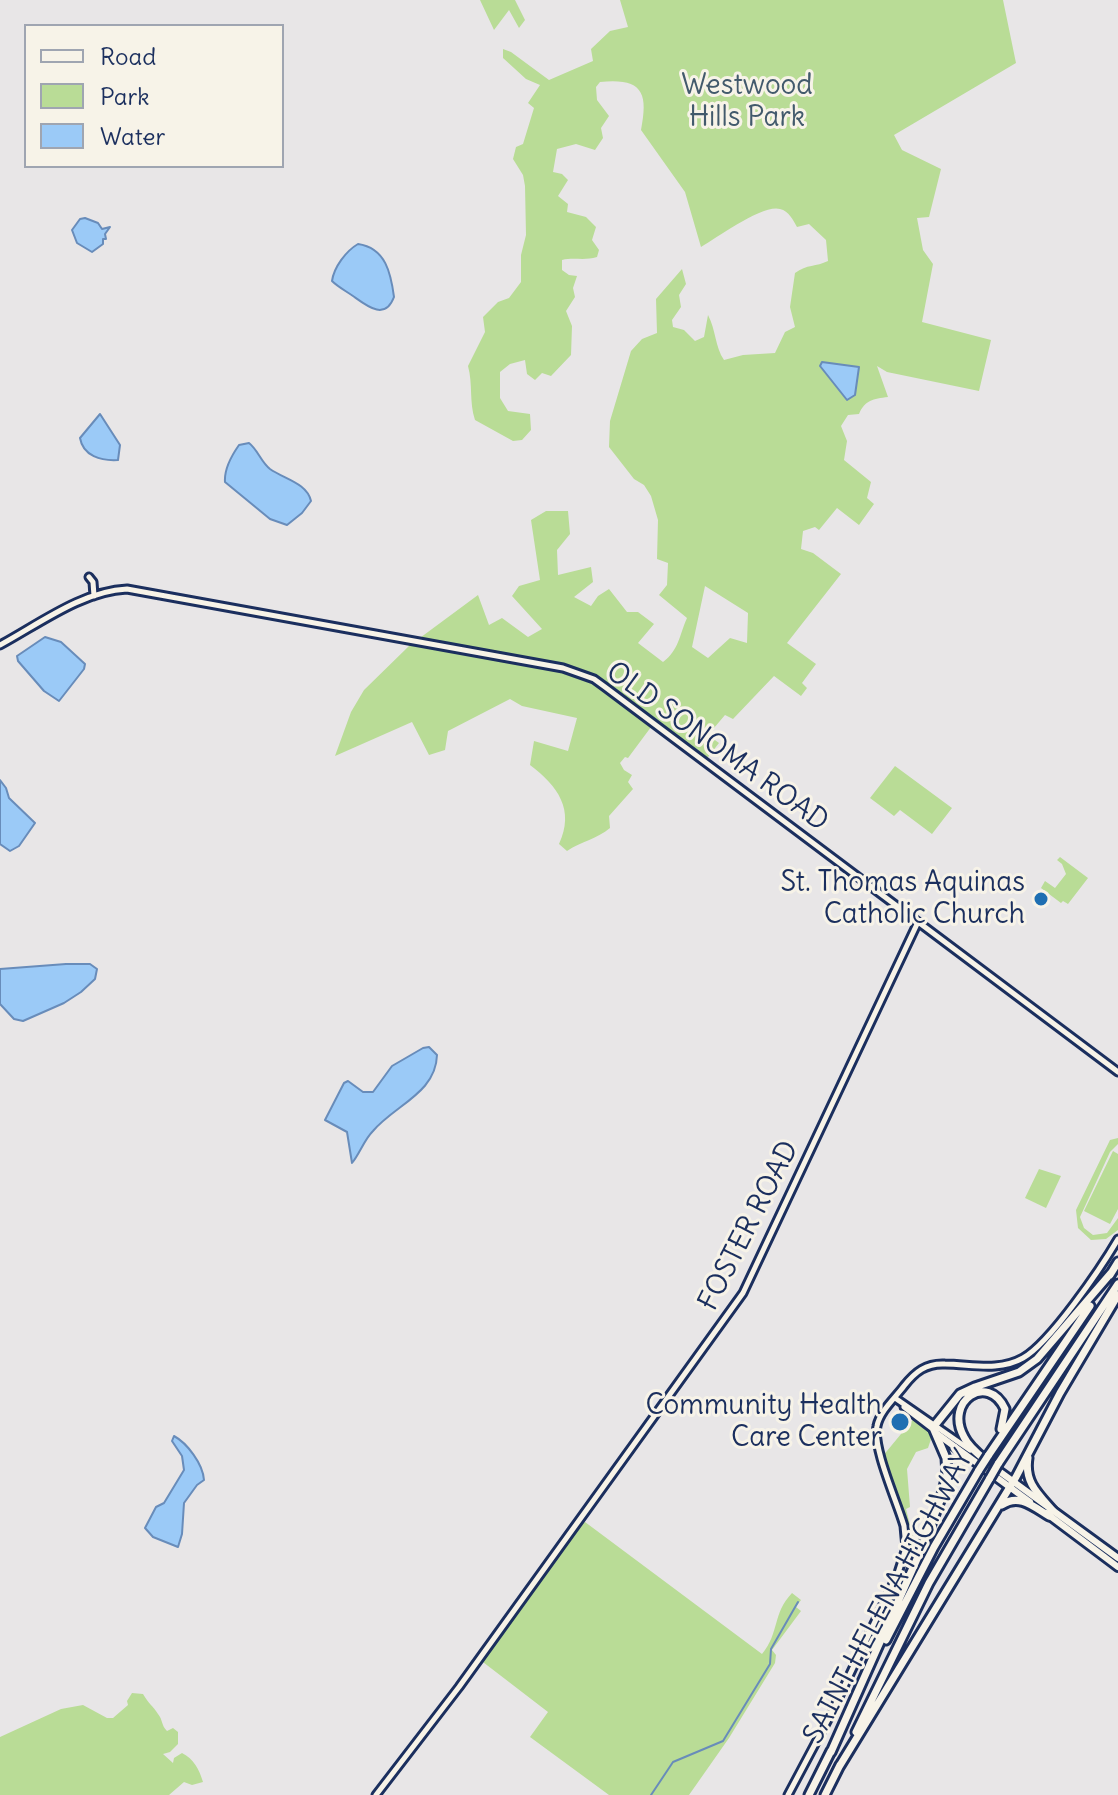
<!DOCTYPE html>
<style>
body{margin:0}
#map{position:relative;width:1118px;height:1795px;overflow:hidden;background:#e8e6e7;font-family:Delius,sans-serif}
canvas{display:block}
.legend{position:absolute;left:24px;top:24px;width:260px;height:144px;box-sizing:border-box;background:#f7f3e8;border:2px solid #9fa5b1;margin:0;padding:10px 14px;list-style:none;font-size:24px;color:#1b2f5e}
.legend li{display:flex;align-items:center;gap:16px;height:40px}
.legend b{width:40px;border:2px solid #9fa5b1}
</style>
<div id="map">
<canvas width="1118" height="1795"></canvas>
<ul class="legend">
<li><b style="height:10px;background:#f7f3e8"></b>Road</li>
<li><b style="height:22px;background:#b9dc96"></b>Park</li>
<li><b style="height:22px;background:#9bcaf7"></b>Water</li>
</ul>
</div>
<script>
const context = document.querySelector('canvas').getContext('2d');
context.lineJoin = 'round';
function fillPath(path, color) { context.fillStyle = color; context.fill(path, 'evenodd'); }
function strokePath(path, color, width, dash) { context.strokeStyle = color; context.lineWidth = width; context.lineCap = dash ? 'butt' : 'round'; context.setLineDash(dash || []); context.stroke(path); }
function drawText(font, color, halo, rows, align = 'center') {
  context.font = font + ' Delius,sans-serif'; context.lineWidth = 6; context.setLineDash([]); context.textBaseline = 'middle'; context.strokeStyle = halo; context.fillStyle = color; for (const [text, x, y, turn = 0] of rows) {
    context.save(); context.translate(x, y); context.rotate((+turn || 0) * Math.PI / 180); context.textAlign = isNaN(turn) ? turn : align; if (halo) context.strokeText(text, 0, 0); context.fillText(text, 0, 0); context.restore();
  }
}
fillPath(new Path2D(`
 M480,0H515L525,20L519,28L509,10L494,30Z
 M620,0H1003L1016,63L894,135L902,150L941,169L929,217L917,218L923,250L933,264L922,322L991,340L979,391L887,372L877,366L888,397C873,399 865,400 859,414L848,415L841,426L847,441L844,460L871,482L867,498L874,504L859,525L837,508L819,530L815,527L803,531L801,549L813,553L841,574L787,643L816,664L802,683L807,688L801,696L774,676L733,719L725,715L708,735L719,743L705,761L654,723L628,758L625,757L620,763L624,770L632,775L628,782L633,789L609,816L610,828C597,839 582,841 567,851L559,844C575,810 558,786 530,765L534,741L568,751L577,718L522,706L510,699L448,731L445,750L429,755L412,722L335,756L351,712L364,690L409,646L478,595L489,625L502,618L528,637L542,629L512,596L519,586L540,580L531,520L546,511H568L570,534L557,550L558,575L591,567L593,582L574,597L591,606L598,596L609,589L627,612H638L654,624L638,643L663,662C679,650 679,636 687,618L659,595L667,585L668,563L657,559L658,520L651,496L644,485L634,479L609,447L610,421L631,351L642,339L657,333L656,299L682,269L686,284L679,295L681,307L672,320L673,327L684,330L695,341L704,337L708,315C716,330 715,347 724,360L743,355L775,353L785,332L795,327L790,307L795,273C807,264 816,267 828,261L826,240L809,224L797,227C793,220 789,211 780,209C763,204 718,237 701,247L685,192L641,130C649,91 641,78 600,82L596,87L597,100L609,116L601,128L603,138L595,150L576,144L557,149L553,172L562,174L568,180L558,196L568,204L567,212L586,217L596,227L592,240L599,250L597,257C584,261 574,257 562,260V270L569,275L577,276L573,288L575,297L566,311L572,326L571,355L551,376L542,373L535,380L527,374L525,360L510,364L500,372V398L508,411L530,414L531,430L522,440L513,441L475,420C469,402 473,384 468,366L485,332L483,317L498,302L509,298L521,282V255L526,235L525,186L523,175L513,159L516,147L523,144L534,108L528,103L540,85L526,79L503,58V49L511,52L549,80L593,61L591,49L610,31L628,27ZM705,586L748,613L747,643L730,638L708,658L692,647Z
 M895,766L952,808L932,834L900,810L894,816L870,798Z
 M1060,857L1088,878L1068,904L1063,901L1061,903L1041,888L1045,881L1055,888L1066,874L1062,864L1057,860Z
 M1118,1138V1144L1110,1152L1080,1217L1084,1228L1093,1235L1107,1233L1118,1218V1230L1106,1239L1091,1240L1078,1228L1076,1210L1110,1140Z
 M1113,1151L1118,1154V1209L1110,1224L1084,1211Z
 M1039,1169L1061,1176L1046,1208L1025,1198Z
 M915,1417L934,1430L928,1448L916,1452L907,1469L910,1507L906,1509L914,1541L898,1573L906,1537L882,1457Z
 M585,1522L762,1654C780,1632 772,1614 792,1593L801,1600L796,1607L801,1611L772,1650L776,1655L775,1663L729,1738L689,1795H609L530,1737L548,1712L479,1659L571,1530Z
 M132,1693L143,1694C148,1703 153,1706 158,1714C163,1720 161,1725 167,1731L173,1728L178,1732V1744L170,1752L163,1754L173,1763L174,1758L182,1753C194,1759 199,1769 203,1782L192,1785L184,1782L169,1795H0V1737L61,1709L83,1705L107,1718H113L128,1705L127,1701Z`), '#b9dc96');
const water = new Path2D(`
 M85,218L98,223L102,229L110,227L105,234L106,239H103V244L92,252L77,243L72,230L80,219Z
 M358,244C386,248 391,274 394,297C385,321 367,306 353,296C346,291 338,287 332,281C334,267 346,251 358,244Z
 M822,362L859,367L855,395L847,400L820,366Z
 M100,414L120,445L118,460C101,461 83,456 80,438Z
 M249,443C258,450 261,462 270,469C284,479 307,483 311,501L302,513L287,525L270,519L225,482C224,469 232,455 239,445Z
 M45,637L61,642L85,664L84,669L59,701L44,691L18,661L17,656Z
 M0,780L6,788L9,798L35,823L19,846L10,851L0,844Z
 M66,964H90L97,969L95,979L81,992L64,1003L23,1021L14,1019L0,1004V969Z
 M429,1047L437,1055C436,1093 395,1105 373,1131C364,1140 360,1153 352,1163L347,1132L325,1120L344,1083L348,1081L363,1092H373L392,1066L423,1048Z
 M174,1436C187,1443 203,1464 204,1480L197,1485L184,1503L182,1534L178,1547L153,1537L145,1528L156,1507L164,1503L184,1470L182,1456L172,1441Z`);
fillPath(water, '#9bcaf7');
strokePath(water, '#688cba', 2);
strokePath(new Path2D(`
 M651,1795L673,1762L723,1741L770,1664L771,1649L798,1602`), '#688cba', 2);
const secondary = new Path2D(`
 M89,577L93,582L94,596
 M0,645C39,624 82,591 127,589L563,668L594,679L605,687L1118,1072
 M895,1398L970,1450
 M904,1407L934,1430
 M376,1795L459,1687L743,1293L918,922
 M788,1795L831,1714L898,1573L906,1548L904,1526C898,1504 872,1447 877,1426C880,1411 895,1398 904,1386C915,1372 926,1363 945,1364C971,1364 998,1372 1023,1358C1050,1343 1101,1268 1118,1239`);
const primary = new Path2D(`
 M936,1433L1030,1502
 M992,1466L1118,1558
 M1046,1513L1118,1567`);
const highway = new Path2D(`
 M1110,1275L1118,1262
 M988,1456L1090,1306
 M1028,1458C1024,1482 1038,1494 1053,1511
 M998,1464L1118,1284
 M991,1465C982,1457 969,1448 964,1437C944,1401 988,1372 1005,1409L1001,1429
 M1002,1505C1019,1493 1034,1507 1049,1516
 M886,1640L934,1547L979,1470
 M856,1732L929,1583L990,1478
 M831,1752L921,1550L941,1498L947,1476L946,1458L934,1430L935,1425L960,1394L975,1387L1019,1372L1037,1359L1111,1273
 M839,1767L1016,1477L1060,1393L1118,1295
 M809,1795L831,1751
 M825,1795L840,1765`);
strokePath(secondary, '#1b2f5e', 11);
strokePath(primary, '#1b2f5e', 12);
strokePath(highway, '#1b2f5e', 13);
strokePath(secondary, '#f7f3e8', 5);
strokePath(primary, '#f7f3e8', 6);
strokePath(highway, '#f7f3e8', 7);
const highwayBridge = new Path2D(`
 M979,1470L988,1456
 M990,1478L998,1464`);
strokePath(highwayBridge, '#1b2f5e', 13, []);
strokePath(highwayBridge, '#f7f3e8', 7);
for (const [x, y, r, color] of [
 [1041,899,8,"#1f6fb2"],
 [900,1422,10,"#1f6fb2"]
]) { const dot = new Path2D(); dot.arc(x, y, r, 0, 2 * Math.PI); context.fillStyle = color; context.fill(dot); strokePath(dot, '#f7f3e8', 3); }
drawText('28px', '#425a6c', '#f7f3e8', [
 ["Westwood",747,86],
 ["Hills Park",747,118]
]);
drawText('28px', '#1b2f5e', '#f7f3e8', [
 ["OLD SONOMA ROAD",717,747,36],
 ["FOSTER ROAD",749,1226,-63],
 ["SAINT HELENA HIGHWAY",889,1597,-62]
]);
drawText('28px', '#1b2f5e', '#f7f3e8', [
 ["St. Thomas Aquinas",1025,883],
 ["Catholic Church",1025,915],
 ["Community Health",882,1406],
 ["Care Center",882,1438]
], 'right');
</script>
